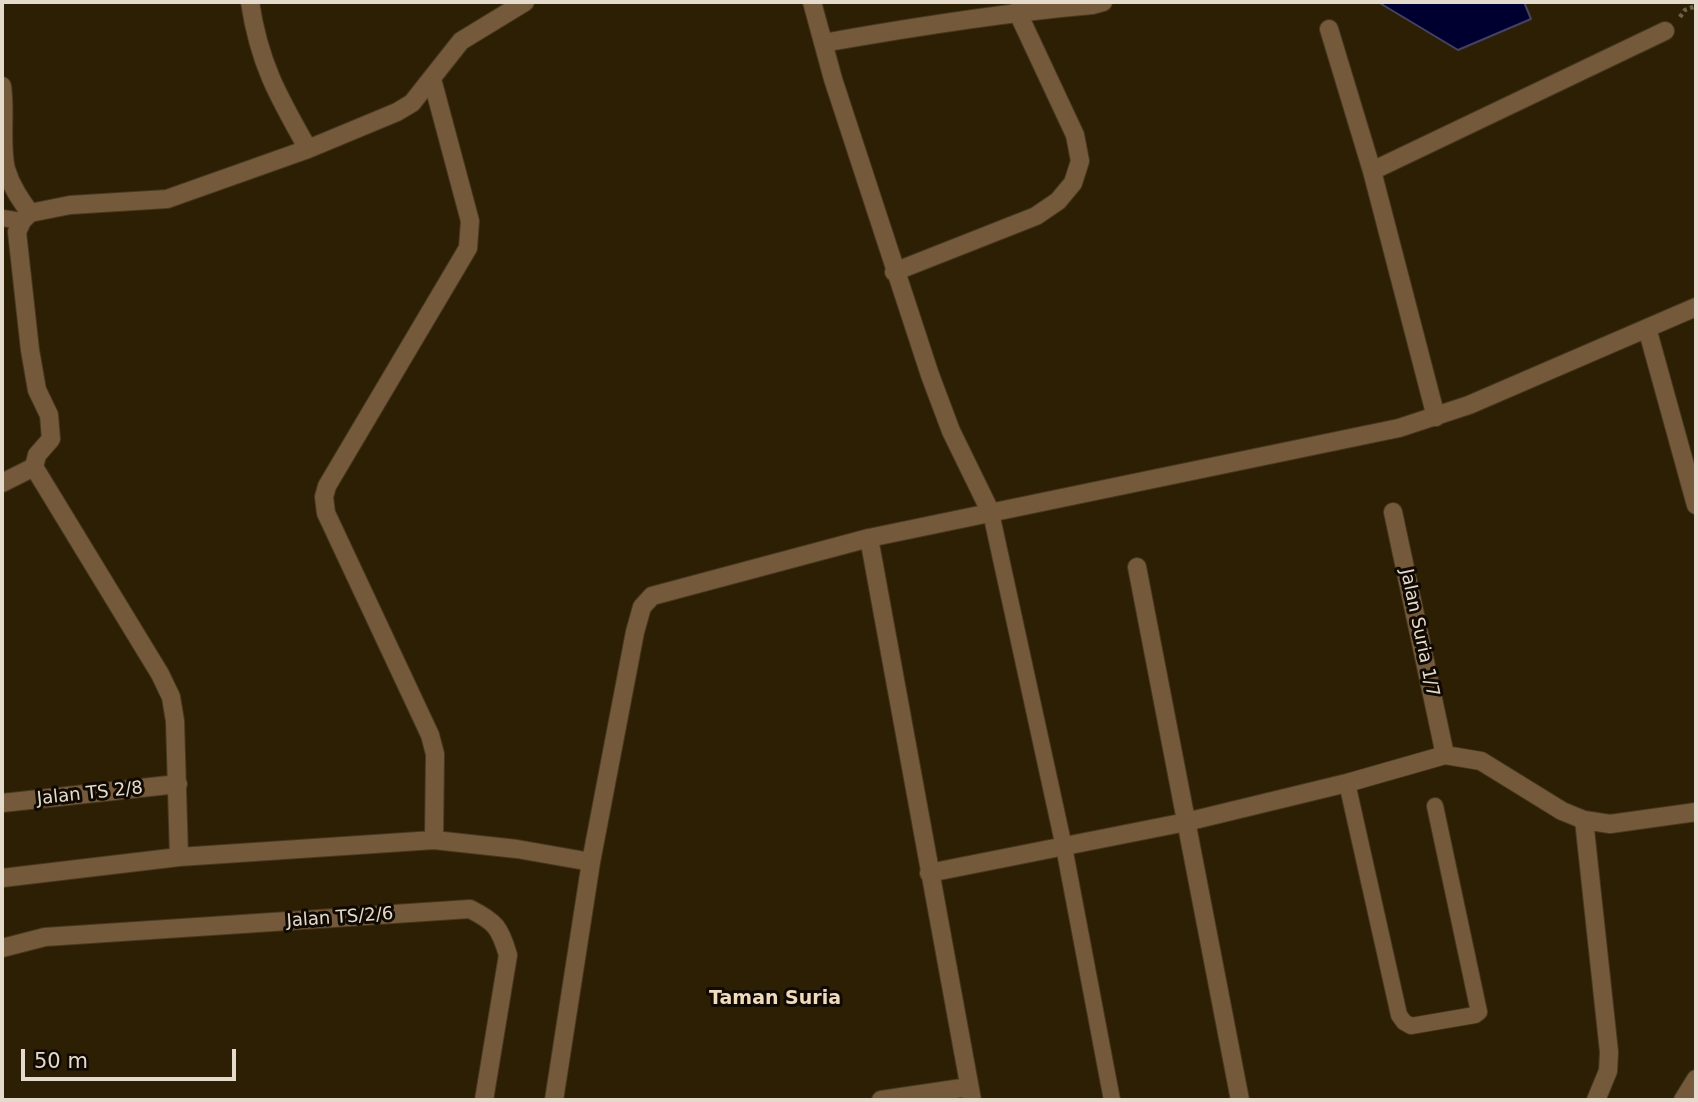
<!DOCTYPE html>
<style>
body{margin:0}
#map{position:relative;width:1698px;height:1102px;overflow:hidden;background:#2d1f04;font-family:"DejaVu Sans",sans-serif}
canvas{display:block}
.frame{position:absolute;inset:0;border:4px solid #e5dbcc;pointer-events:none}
.scale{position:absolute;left:21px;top:1049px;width:215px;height:32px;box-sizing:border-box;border:4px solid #e5dbcc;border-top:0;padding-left:9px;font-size:21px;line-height:24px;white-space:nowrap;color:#e5dbcc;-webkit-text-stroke:5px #100a02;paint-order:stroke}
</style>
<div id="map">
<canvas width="1698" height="1102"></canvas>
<div class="frame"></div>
<div class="scale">50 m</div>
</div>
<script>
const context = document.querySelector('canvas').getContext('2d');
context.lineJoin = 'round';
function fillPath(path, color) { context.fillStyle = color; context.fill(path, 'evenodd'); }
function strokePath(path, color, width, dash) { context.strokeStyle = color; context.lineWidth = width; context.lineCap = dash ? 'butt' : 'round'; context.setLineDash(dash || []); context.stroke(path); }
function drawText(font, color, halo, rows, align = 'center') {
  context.font = font + ' "DejaVu Sans",sans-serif'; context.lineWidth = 6; context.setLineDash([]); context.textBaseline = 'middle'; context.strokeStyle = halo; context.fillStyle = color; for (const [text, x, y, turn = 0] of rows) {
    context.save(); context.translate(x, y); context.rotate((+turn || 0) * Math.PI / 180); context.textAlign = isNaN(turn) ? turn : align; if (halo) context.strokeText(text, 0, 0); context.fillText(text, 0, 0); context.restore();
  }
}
const water = new Path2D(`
 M1378,2H1524L1531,19L1458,50Z`);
fillPath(water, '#000030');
strokePath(water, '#45425f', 2);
const lane = new Path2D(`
 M2,218L22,221
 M991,513L1064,847L1112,1100
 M1347,783L1399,1015L1404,1022L1411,1026L1475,1015L1479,1012L1435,806`);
const street = new Path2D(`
 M250,2C259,63 278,96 308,149
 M812,2L833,79L930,375L951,431L991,513
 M1329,29L1372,171L1436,417
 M823,43C913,27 1001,13 1092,5L1103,2
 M432,79L470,221L468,248L327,486L324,497L326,513L430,735L435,754L434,840
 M2,86C6,112 0,145 6,169C11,186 20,199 30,213
 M1372,171L1665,31
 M894,272L1036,216L1058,201L1073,183L1080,161L1075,135L1017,11
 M1647,328L1696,505
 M2,483L34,467
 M1393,512L1445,755
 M869,538L972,1100
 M1137,567L1240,1100
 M2,803L178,784
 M1584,820L1609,1052L1608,1071L1596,1100
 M179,857L175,721L171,697L160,674L34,467L37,455L51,439L49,415L37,390L30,350L17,232L22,221L30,213L70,205L167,199L308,149L397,112L412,103L461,41L525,2
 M929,873L1186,822L1347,783L1445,755L1481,761L1562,811L1584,820L1610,824L1696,812
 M2,878L179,857L434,840L517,849L591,862
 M2,948L45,937L470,909C496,922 500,928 508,955L484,1100
 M554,1100L591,862L635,632L642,607L652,596L869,538L1399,428L1469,405L1696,307
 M881,1100L969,1087
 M1683,1100L1696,1079`);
strokePath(lane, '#473920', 18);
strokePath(street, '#473920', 20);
strokePath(new Path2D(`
 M1680,17L1685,10L1696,6`), '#6d614a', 4.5, [3.5, 3.5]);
strokePath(lane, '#75593b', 16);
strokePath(street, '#75593b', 18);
drawText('18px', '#e5dbcc', '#100a02', [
 ["Jalan Suria 1/7",1419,633,78],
 ["Jalan TS 2/8",90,794,-6],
 ["Jalan TS/2/6",340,918,-4]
]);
drawText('bold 19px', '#f0dcbd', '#100a02', [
 ["Taman Suria",775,999]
]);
</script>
